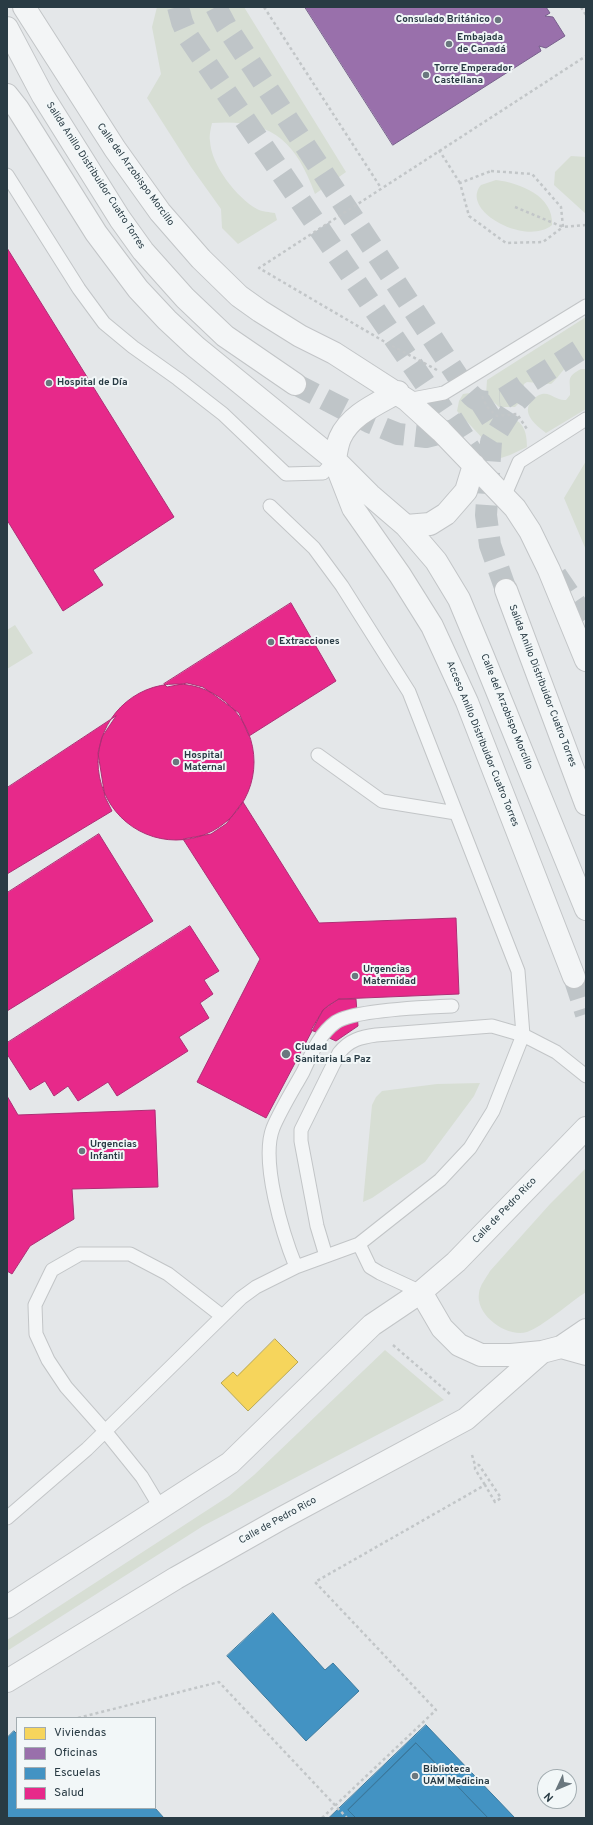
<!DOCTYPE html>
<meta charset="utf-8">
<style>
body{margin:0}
#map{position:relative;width:593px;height:1825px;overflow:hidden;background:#e4e7e9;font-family:Overpass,sans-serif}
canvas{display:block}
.frame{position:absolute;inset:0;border:8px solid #293b44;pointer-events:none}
.legend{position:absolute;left:16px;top:1717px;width:140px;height:92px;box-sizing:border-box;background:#f2f7f8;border:1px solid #a2acb0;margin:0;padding:5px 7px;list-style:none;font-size:12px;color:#293b44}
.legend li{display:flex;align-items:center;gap:8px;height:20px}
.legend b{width:20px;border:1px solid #a2acb0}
.north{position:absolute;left:537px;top:1769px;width:40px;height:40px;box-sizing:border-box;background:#f2f7f8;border:1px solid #a2acb0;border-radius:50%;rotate:226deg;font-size:11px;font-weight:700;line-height:16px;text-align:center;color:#293b44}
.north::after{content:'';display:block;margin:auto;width:14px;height:18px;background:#6a777e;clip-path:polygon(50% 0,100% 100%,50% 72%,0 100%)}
</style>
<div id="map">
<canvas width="593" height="1825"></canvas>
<div class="frame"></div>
<ul class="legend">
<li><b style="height:11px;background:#f6d55c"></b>Viviendas</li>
<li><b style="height:11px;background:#9970ab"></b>Oficinas</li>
<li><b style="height:11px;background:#4393c3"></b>Escuelas</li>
<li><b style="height:11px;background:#e7298a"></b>Salud</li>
</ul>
<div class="north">N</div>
</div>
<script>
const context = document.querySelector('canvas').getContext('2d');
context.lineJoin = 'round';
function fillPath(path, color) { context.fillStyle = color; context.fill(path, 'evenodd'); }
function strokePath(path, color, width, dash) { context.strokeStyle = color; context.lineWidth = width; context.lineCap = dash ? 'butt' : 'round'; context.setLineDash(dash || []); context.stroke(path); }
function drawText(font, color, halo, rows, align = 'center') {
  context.font = font + ' Overpass,sans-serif'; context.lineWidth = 4; context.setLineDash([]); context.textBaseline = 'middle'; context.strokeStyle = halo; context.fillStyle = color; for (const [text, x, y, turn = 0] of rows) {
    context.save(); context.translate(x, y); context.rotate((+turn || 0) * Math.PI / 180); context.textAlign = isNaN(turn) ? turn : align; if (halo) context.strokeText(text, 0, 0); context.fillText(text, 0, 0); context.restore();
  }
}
fillPath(new Path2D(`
 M157,7H244L346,172L315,194C295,139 270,119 212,123C211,128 209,135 210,141C211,165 237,198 257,209C262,212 270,212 275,213L277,220L238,244L222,228L221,209L191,167L147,98L161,74L152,27Z
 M571,156L586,157V214L554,185L555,172Z
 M496,180C520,183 554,196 552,225C526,247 459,210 481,185Z
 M586,317V360C565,360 564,373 551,384L527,382L524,384L519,403L515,407H499L486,395L487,380Z
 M581,369H586V409L546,433C537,426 520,413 532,401C534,398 538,395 542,394C551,392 556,401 566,400L570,395C571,379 565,378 581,369Z
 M470,393C479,399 483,409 492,415C496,419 501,418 507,418C524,419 527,433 527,447L510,455L501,458L457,411L459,401L463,394Z
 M586,461V550L564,498Z
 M15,625L33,653L7,669V630Z
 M480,1083L474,1096L425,1162L372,1198L363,1202L372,1105L376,1097L382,1091L437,1084Z
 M586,1168V1292C572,1301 542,1327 527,1332C507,1338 475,1315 479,1293C480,1285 486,1278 490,1271L550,1204Z
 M385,1350L444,1400L203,1526L7,1651V1640L229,1496L254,1475Z`), '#d7ded4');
const homes = new Path2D(`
 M275,1339L298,1362L248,1411L221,1383L233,1372L237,1376Z`);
fillPath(homes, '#f6d55c');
strokePath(homes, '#b8a755', 1);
const offices = new Path2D(`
 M305,7H546L550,13L545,16L553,17L565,36L546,48L539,46L541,51L393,145Z`);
fillPath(offices, '#9970ab');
strokePath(offices, '#77608c', 1);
const schools = new Path2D(`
 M273,1613L325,1670L333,1663L359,1691L306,1741L227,1656Z
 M426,1725L515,1818H488L416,1743L348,1810L356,1818H329Z
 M14,1731L17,1734V1808H155L164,1818H7V1738Z
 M416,1743L488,1818H356L348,1810Z`);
fillPath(schools, '#4393c3');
strokePath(schools, '#3b799d', 1);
const health = new Path2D(`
 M7,248L174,517L93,570L103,585L63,611L7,520Z
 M291,603L336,681L249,736L239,713L203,687L187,683L167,687L164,684Z
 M98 762a78 78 0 1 1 156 0a78 78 0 1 1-156 0Z
 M116,716L102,737L98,753L105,797L112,811L7,874V788Z
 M243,802L319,923L456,918L459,994L339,999L329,1005L323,1010L266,1118L197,1082L260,959L183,839L211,834L226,824Z
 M99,834L153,921L7,1011V893Z
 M190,926L219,971L204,980L213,994L200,1003L209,1018L179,1037L188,1051L117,1096L108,1082L78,1101L68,1086L54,1096L45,1081L30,1090L7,1054V1043Z
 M339,999H356L358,1026L336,1041L311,1030L323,1010Z
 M7,1096L18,1115L155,1110L158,1187L72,1189L74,1219L30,1246L12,1274L7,1271Z`);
fillPath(health, '#e7298a');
strokePath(health, '#ae2e75', 1);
strokePath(new Path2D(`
 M178,7L182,22L189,38L478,461
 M216,7L226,26L466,389C477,404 482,402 500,401
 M295,384L369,422L398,434L426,437L454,430L586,346
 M556,575L586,619
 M506,590L490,545L486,515L491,442L517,401L528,390
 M574,977L586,1014`), '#bfc5c8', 22, [22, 11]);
const service = new Path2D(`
 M7,175L79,289L104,323L133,347L178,379L223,414L286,474L323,473L335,460
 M407,400L444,393L586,306
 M504,497L519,462L586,419
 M318,755L382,801L456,813
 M359,1244L370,1267L380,1273L421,1292
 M326,1256L317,1226L301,1141V1130L339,1053C349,1040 361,1037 376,1035L492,1026L523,1035L556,1052L586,1076
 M296,1267C283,1235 260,1161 273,1128C281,1109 293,1090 303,1072C311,1055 319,1034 336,1022C354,1010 427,1007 452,1006
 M160,1507L142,1477L105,1431L66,1387L48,1360L36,1334L35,1305L52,1270L80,1254H130L168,1274L222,1316
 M7,1518L87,1449L241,1298L256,1287L296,1267L359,1244L440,1180L470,1148L493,1111L523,1035L518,971L409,692L342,586L314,548L270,506`);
const minor = new Path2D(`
 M24,7L115,149L160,212L201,259L239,296L260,311L300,336L334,353L407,400L441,431L515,508L530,531L549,570L586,660
 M7,28L43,96L120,219L143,251L185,298L225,336L295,384
 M7,95L18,109L96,233L138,289L167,320L196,347L335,460L370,495L406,526L436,561L459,599L482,654L586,909
 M335,460C336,453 337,445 340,438C350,415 377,404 398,392
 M337,467L353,508L400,575L432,626L467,702L574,977
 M406,526L430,524L446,514L466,491L474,465
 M506,590L586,804
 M421,1292L442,1328L459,1345L481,1355H511L542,1352L561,1347L586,1330
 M561,1347L586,1354
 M7,1607L230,1463L372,1325L421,1292L456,1262L586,1128
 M7,1681L176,1578L282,1518L466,1419L542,1352`);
strokePath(service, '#c2c5c7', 15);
strokePath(minor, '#c2c5c7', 24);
strokePath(new Path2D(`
 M264,7L381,188
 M581,7L586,15
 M439,150L460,183
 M491,171L532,174L561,207L563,227L543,242L506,243L469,216L460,183Z
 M515,207L563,227L586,225
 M437,370L385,342L259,268L586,56
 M482,396L487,407L497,416L517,414L527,429
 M393,1345L451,1395
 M472,1455L475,1465V1469L485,1485
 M78,1718L219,1682L347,1818
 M322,1818L436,1710L315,1582L485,1485L495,1502L501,1498L479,1465H475`), '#c2c6c8', 2.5, [3, 3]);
strokePath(service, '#f3f5f6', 13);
strokePath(minor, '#f3f5f6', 22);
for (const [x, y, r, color] of [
 [498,20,4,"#6a777e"],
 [449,44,4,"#6a777e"],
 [426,75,4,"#6a777e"],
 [49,383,4,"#6a777e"],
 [271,642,4,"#6a777e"],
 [176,762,4,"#6a777e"],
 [355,976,4,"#6a777e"],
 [286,1054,5,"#6a777e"],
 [82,1151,4,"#6a777e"],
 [415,1776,4,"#6a777e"]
]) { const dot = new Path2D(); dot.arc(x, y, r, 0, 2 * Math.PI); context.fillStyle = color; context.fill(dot); strokePath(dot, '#f2f7f8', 1.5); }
drawText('bold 10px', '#293b44', '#f2f7f8', [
 ["Consulado Británico",490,20,"right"],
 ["Embajada",457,38],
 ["de Canadá",457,50],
 ["Torre Emperador",434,69],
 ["Castellana",434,81],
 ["Hospital de Día",57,383],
 ["Extracciones",279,642],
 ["Hospital",184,756],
 ["Maternal",184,768],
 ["Urgencias",363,970],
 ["Maternidad",363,982],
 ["Ciudad",295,1048],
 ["Sanitaria La Paz",295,1060],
 ["Urgencias",90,1145],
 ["Infantil",90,1157],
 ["Biblioteca",423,1770],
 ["UAM Medicina",423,1782]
], 'left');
drawText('10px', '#293b44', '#f2f7f8', [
 ["Calle del Arzobispo Morcillo",135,175,54],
 ["Salida Anillo Distribuidor Cuatro Torres",95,176,57],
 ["Salida Anillo Distribuidor Cuatro Torres",542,686,69],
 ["Calle del Arzobispo Morcillo",506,712,68],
 ["Acceso Anillo Distribuidor Cuatro Torres",482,744,68],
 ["Calle de Pedro Rico",505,1211,-46],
 ["Calle de Pedro Rico",278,1521,-29]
]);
</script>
